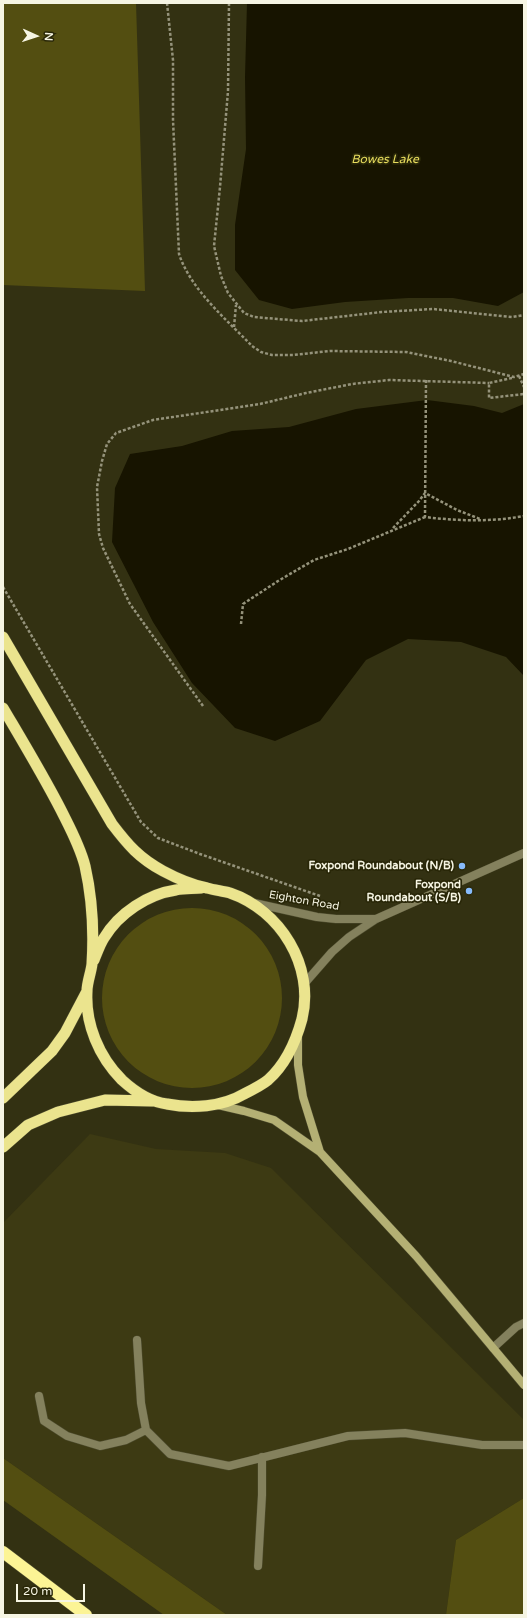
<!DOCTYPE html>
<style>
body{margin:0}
#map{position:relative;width:527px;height:1618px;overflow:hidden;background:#333112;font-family:"Varela Round",sans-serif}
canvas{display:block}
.frame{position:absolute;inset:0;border:4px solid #f6f5e3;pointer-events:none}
.north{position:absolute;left:16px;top:16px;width:40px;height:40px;-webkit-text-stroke:3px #292708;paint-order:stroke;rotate:93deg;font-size:11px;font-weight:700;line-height:16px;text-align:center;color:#f6f5e3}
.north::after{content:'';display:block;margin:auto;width:14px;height:18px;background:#f6f5e3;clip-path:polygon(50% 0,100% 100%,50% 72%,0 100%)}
.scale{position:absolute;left:16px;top:1584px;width:69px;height:18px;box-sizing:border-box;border:2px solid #f6f5e3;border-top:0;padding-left:5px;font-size:12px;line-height:14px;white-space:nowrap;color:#f6f5e3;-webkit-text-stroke:3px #292708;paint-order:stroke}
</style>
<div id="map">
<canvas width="527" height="1618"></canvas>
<div class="frame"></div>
<div class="north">N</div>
<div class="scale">20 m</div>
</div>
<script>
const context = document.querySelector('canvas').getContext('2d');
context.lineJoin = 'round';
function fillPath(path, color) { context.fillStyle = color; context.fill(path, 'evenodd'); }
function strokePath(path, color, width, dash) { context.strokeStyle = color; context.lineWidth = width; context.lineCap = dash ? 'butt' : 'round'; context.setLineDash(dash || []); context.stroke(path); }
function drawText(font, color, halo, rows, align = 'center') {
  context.font = font + ' "Varela Round",sans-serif'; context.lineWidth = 3.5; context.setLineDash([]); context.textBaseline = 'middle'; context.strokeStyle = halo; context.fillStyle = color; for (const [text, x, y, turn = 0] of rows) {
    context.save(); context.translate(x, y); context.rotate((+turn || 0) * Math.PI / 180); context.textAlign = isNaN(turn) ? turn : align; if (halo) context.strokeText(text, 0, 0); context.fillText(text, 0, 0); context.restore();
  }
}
fillPath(new Path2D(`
 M90,1134L156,1149L225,1153L271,1168L524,1420V1498L456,1540L446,1615H227L3,1458V1223Z`), '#3d3a13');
fillPath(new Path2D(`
 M3,3H136L145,291L3,285Z
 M102 998a90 90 0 1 1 180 0a90 90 0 1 1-180 0Z
 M3,1458L227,1615H164L3,1500Z
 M524,1498V1615H446L456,1540Z`), '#534e11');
fillPath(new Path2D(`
 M247,3H524V292L498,306L453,298H408L345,302L292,309L259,300L235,270V225L246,149L245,77Z
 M427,400L474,406L502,413L524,404V676L506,657L461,642L408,639L366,660L320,721L275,741L235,728L192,683L153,622L112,542L115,488L130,454L182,446L232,431L289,427L356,409Z`), '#171400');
const service = new Path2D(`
 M137,1340L141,1403L146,1430L170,1454L229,1466L348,1436L405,1433L482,1445H524
 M493,1348L516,1327L524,1323
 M39,1396L44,1421L67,1436L100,1446L126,1440L146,1430
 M258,1566L262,1495V1457`);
const tertiary = new Path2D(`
 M254,903L317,917L336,919H376
 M304,984L332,952L349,937L376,919L524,853`);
const secondary = new Path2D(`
 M298,1038V1065L303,1097L320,1152
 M218,1105L244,1111L274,1120L320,1152L416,1256L524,1385`);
const trunk = new Path2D(`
 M3,637L112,824C128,845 139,858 163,871C176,878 193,885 207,888C214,890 222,891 230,893C280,910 315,966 302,1019C296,1041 286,1064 268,1080C262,1085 252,1090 244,1094C222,1107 192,1109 167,1104C151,1102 134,1091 122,1080C99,1057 85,1024 87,991C87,982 91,973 92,964C94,932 92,897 85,866C80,846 70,828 61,810C43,775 23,742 3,708
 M94,960C97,953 100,944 104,938C119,913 148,894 176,890C184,888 193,889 201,888
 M3,1098L52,1051L65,1033L86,993
 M3,1147L28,1125L58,1112L105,1100L152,1101`);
const motorway = new Path2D(`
 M3,1552L86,1615`);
strokePath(service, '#4e4c2f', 9);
strokePath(tertiary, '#4e4c2f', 9);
strokePath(secondary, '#4e4c2f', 9);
strokePath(trunk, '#4e4c2f', 12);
strokePath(motorway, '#4e4c2f', 13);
strokePath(new Path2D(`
 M167,3L173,60V120L179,254C191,290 226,319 252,346L261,352L272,355H293L330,351L406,352L451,361L514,377L524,374
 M229,3L228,91L220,187L214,246L221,276L228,293L244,313L254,317L302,321L382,312L433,309L512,317L524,315
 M234,327L236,305
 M519,376L524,387
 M512,378L489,383V398L524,394
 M426,380L425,517C457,521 492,522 524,516
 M393,528L419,501L425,493L457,510L480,519
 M3,587L141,822L158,838L200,854L320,896
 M241,624L243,604L278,581L314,560L348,549L425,517
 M203,706L130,604L103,548L99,534L97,487L102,461L107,444L116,433L153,420L260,404L306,393L352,384L389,380L489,383`), '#95937b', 2.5, [3, 2]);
strokePath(service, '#84815d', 8);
strokePath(tertiary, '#84815d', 8);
strokePath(secondary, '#b4b074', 8);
strokePath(trunk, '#ebe48e', 11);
strokePath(motorway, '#fcf495', 12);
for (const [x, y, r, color] of [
 [462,866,4,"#87bbfb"],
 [469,891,4,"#87bbfb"]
]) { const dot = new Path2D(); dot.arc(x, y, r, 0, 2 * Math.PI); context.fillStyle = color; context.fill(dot); strokePath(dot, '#292708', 1.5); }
drawText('bold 11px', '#f6f5e3', '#292708', [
 ["Foxpond Roundabout (N/B)",454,866],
 ["Foxpond",461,885],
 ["Roundabout (S/B)",461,898]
], 'right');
drawText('11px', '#f6f5e3', '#292708', [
 ["Eighton Road",304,901,10]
]);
drawText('italic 12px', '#e8dd5e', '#292708', [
 ["Bowes Lake",385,160]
]);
</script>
